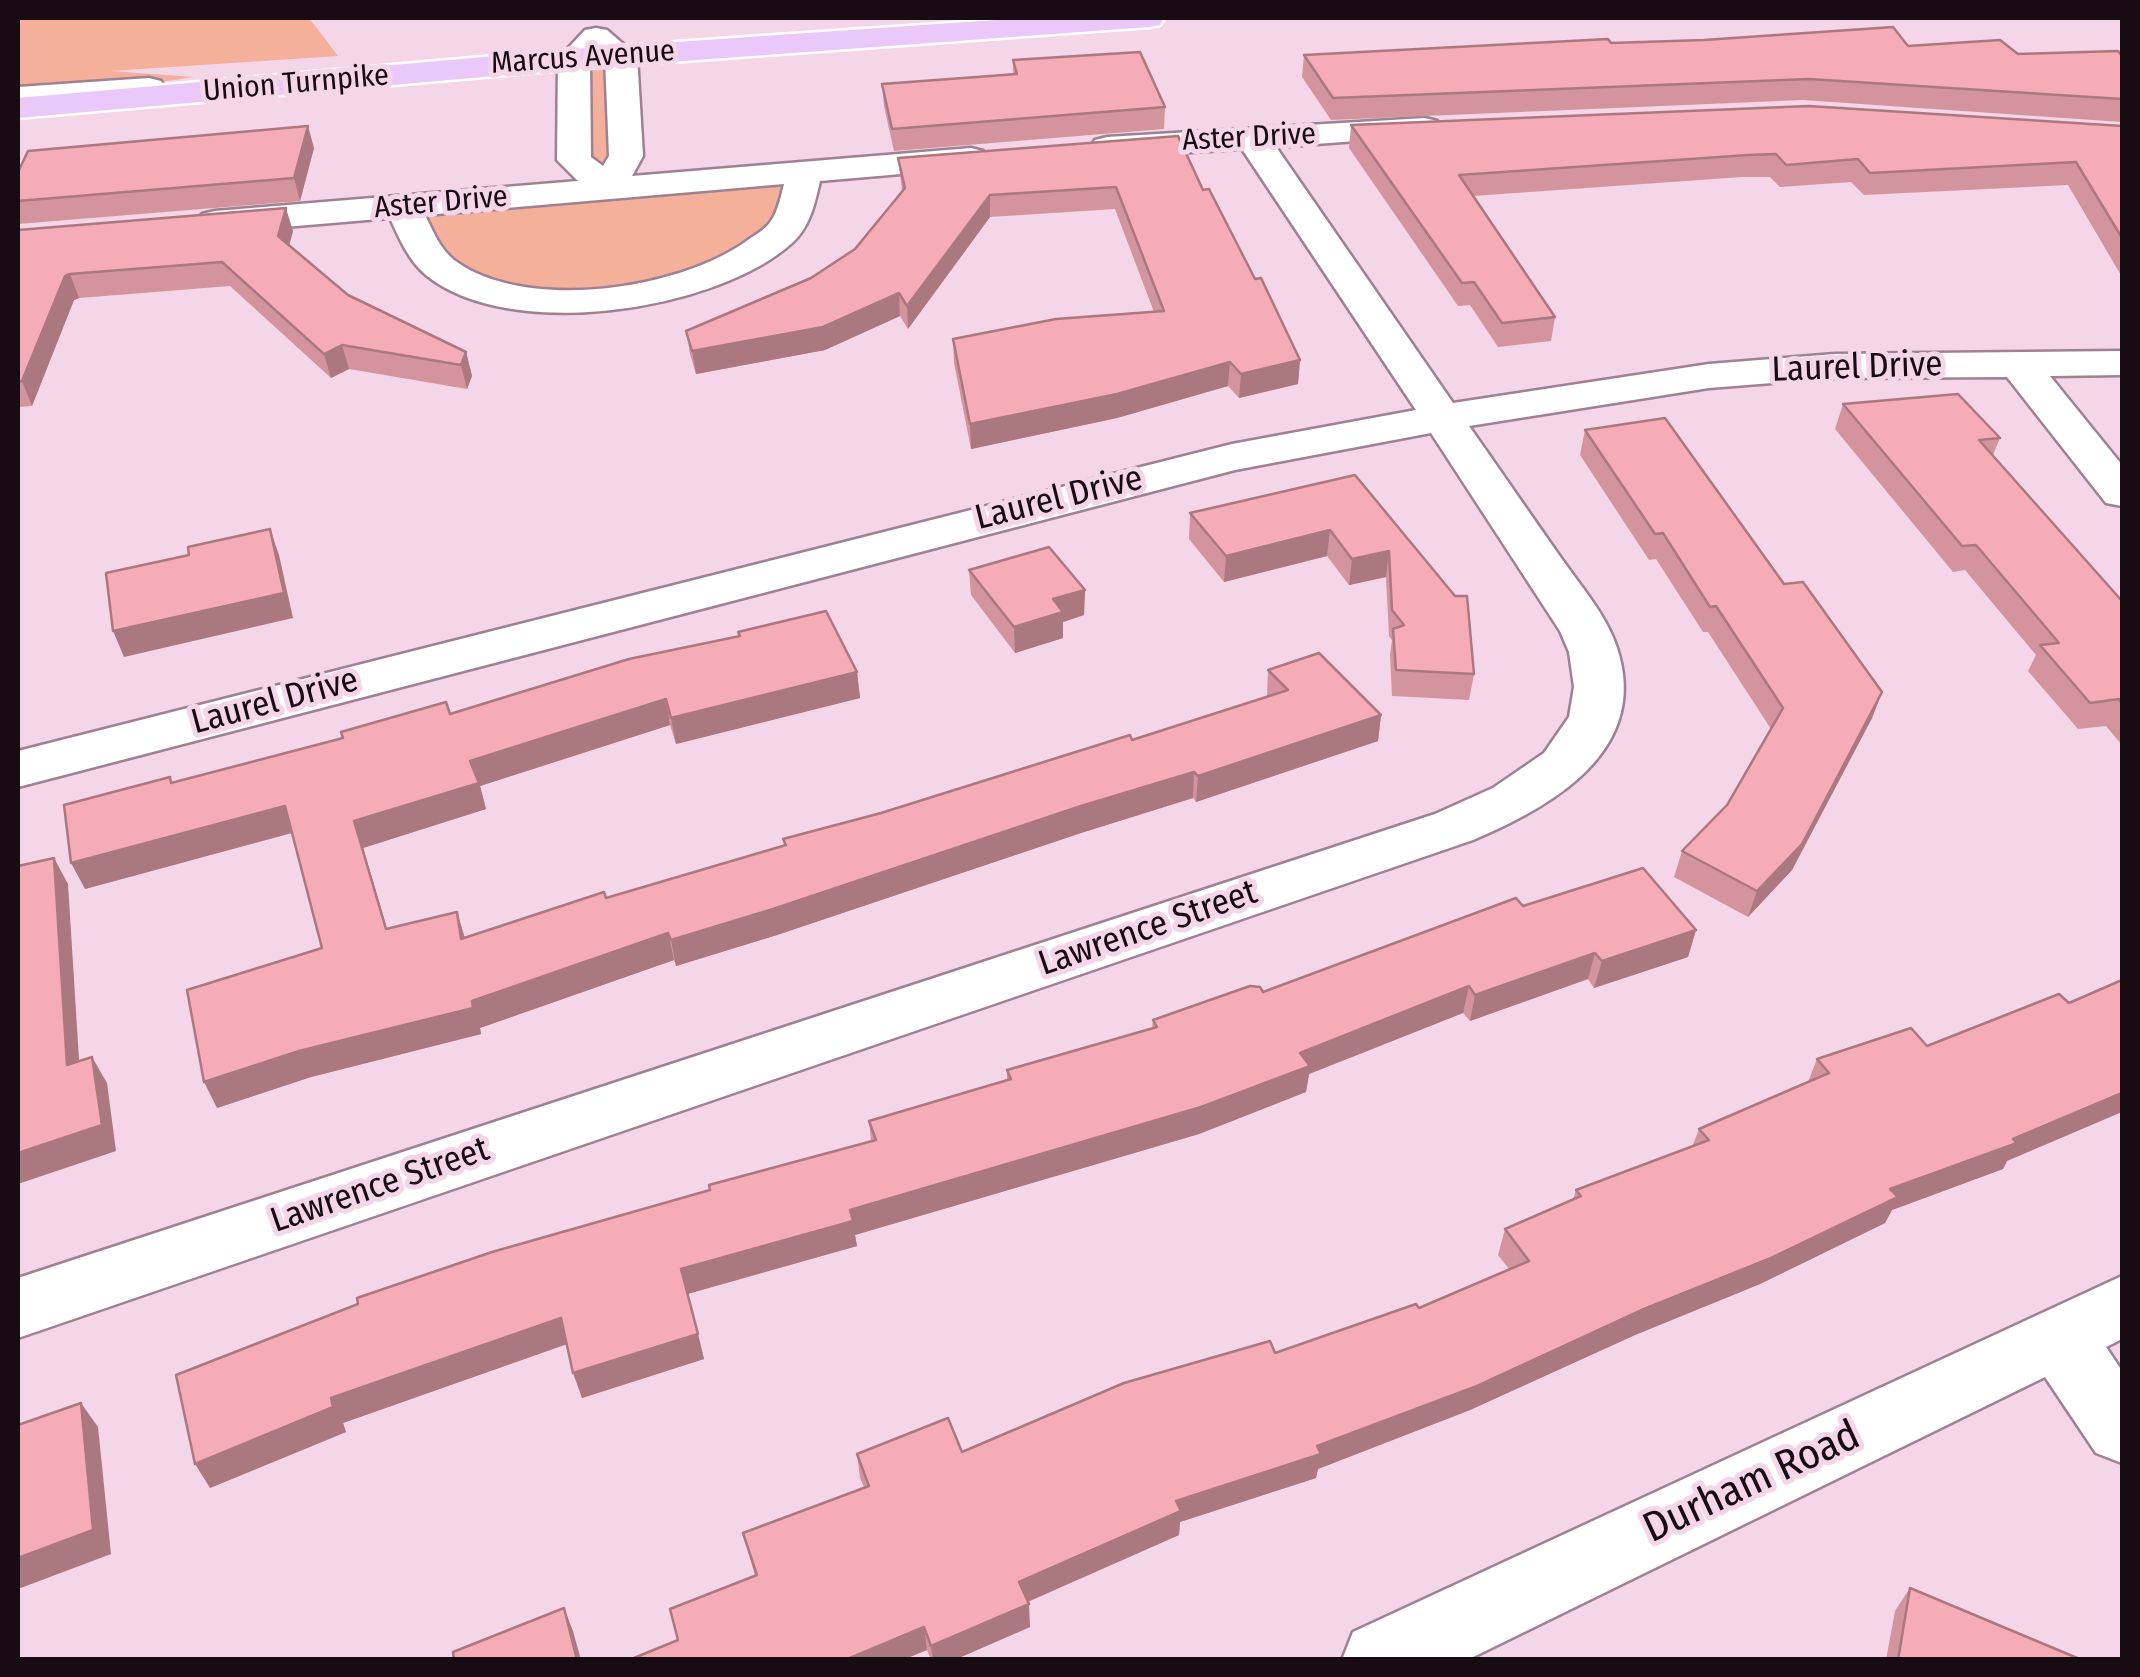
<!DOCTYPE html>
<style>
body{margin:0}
#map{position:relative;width:2140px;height:1677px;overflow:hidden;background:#f5d5e8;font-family:"Fira Sans Condensed",sans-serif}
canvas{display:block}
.frame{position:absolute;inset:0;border:20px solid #160c12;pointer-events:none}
</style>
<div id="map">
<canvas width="2140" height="1677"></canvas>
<div class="frame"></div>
</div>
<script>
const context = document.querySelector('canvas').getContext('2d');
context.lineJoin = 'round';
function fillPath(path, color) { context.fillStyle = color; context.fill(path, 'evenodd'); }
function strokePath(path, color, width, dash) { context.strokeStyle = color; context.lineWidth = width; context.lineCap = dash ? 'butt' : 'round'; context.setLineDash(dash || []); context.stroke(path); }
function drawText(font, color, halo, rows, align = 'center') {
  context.font = font + ' "Fira Sans Condensed",sans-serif'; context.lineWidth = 10; context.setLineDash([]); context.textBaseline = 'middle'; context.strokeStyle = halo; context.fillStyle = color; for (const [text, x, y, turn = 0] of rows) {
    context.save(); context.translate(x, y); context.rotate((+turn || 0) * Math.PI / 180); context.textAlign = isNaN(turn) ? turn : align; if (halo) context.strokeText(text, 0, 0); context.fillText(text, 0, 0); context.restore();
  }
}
fillPath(new Path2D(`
 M18,18H309L338,56L111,71L194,77L99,91L18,97Z
 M621,56L609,186L805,172L782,233L618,299L469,283L403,206L606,187L574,160V59Z`), '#f5b09c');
const minor = new Path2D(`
 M596,28L607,30L637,56L643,156L632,176L971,148L983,151L988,158L983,165L971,168L820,181C815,203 810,227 792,243C717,311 509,343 426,275C409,261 399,238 390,218L215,233L202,230L197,222L202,214L215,211L578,181L557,160L558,59L585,30ZM598,53L605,59L609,156L603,166L591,157L590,61ZM784,184C781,196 778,211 771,221C766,229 755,235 748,240C680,290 525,313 454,260C440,249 433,231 425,215Z
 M1425,118L1437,121L1442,128L1437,135L1276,147L1453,403L1709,364L1835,354L2122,351V375L2050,376L2122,465V506L2106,503L2007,377L1835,378L1709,388L1469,426C1500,470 1530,514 1561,558C1580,585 1607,616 1617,648C1651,751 1551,807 1473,840L18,1338V1278L1435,814L1493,788L1544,753L1569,717L1574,687L1569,652L1560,631L1431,433L1235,470L18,787V751L1232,444L1416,410L1242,149L1107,157L1095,154L1090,147L1095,140L1107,137Z
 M2122,1276V1339L2106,1347L2122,1371V1463L2096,1453L2045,1377L1467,1660H1342L1353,1632Z`);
const secondary = new Path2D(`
 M149,78L161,81L165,88L161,95L18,107V87Z`);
const primary = new Path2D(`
 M1025,18H1164L1160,25L1149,27L574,69L18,118V98L574,49Z`);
strokePath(minor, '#9e8293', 5);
strokePath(secondary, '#9e8293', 5);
strokePath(primary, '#fff', 5);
fillPath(minor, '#fff');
fillPath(secondary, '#fff');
fillPath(primary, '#eac8fa');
fillPath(new Path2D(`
 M1611,43L1908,46L2018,54L2122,56V122L1803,100L1331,120L1302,77L1304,55Z
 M1013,60L1165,107L1164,129L894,151L884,106L882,84L1013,74Z
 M1351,125L2122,126V277L2068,185L1864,195L1851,182L1780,187L1770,177H1742L1473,196L1555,317L1551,341L1498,347L1470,305L1458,306L1349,148Z
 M314,148L300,201L18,224V226V172Z
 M898,158L1203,190L1255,279L1300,360L1298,384L1239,398L1228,386L1117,418L971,449L954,363L953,339L1154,312L1115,209L990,217L908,329L900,316L825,350L696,374L690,354L686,331L811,278L855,249L902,191Z
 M18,230L293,231L289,246L348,295L466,352L472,376L467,389L349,369L331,378L230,286L79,298L74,300L32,406L18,407Z
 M1843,404L2000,438L1993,455L2122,601V745L2106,726L2078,729L2028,671L2036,655L1965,570L1953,572L1835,429Z
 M1585,430L1784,584L1882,692L1872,718L1792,870L1748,917L1674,877L1682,851L1727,805L1771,729L1708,632H1703L1656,559L1649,560L1580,455Z
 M1355,475L1455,596L1474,674L1469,700L1392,696L1390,655L1392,640L1389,636L1386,577L1349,585L1327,556L1224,582L1189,539L1190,513Z
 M969,570L1085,590L1084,615L1063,622V638L1015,653L971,595Z
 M738,632L857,672L860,698L676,744L670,725L480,786L486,809L363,848L387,929L457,912L465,938L784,846L783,839L881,813L1132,740L1267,697L1268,670L1381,715L1378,741L1196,802L1193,798L1081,833L777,935L676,966L674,960L480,1028L481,1034L311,1077L217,1108L322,948L292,833L85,889L170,777L172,783L450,714L739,636Z
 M1523,906L1696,930L1688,957L1594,988L1588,979L1470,1021L1463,1013L1309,1074L1306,1092L1199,1134L855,1235L857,1246L688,1294L704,1359L582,1398L567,1344L343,1423L346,1432L210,1488L710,1190L871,1141L869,1121L1007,1080V1070L1152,1028L1153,1020L1263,992Z
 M1817,1059L2007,1161L2003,1169L1892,1210L1885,1223L1760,1284L1635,1335L1470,1410L1318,1469L1316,1478L1180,1522L1179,1535L1028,1602L1030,1627L954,1660H931L927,1650L678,1640L755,1576L743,1533L864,1487L860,1478L857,1454L962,1452L1419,1308L1509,1269L1498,1255L1505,1229L1573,1200L1576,1190L1692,1147L1699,1129L1808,1082Z
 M1910,1588L2082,1660H1886L1895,1611Z`), '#d4949d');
fillPath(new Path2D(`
 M308,126L314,148L300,201L294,178Z
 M990,195V217L908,329L907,306Z
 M286,208L293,231L285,260L278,236Z
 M70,274L79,298L74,300L32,406L22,381L65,276Z
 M899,293L900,316L825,350L696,374L692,351Z
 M342,345L349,369L331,378L324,354Z
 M466,352L472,376L467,389L461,365Z
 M1300,360L1298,384L1239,398L1241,374Z
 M1230,362L1228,386L1117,418L971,449L970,424Z
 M270,529L279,555L293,618L124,657L113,631Z
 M1330,530L1327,556L1224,582L1226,556Z
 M1389,551L1386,577L1349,585L1352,559Z
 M1085,590L1084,615L1063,622V638L1015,653L1014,627L1053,599Z
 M857,672L860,698L676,744L671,718Z
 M1882,692L1872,718L1792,870L1748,917L1757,891Z
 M666,699L670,725L480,786L486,809L363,848L395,956L354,821L470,761Z
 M1381,715L1378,741L1196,802L1198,776Z
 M1194,772L1193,798L1081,833L777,935L676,966L671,940L1081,806Z
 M285,806L295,832L85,889L71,863Z
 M54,858L68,884L81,1091L67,1065Z
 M457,912L465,939H461Z
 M1696,930L1688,957L1594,988L1602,961Z
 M668,933L674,960L480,1028L481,1034L311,1077L217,1108L204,1082L299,1051L472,1001Z
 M1595,953L1588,979L1470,1021L1475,995Z
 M1469,986L1463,1013L1309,1074L1306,1092L1199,1134L855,1235L857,1246L687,1294L681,1269L1300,1053Z
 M92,1057L107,1083L116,1151L18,1184V1153Z
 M2122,1093V1112L2007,1161L2003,1169L1892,1210L1885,1223L1760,1284L1635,1335L1470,1410L1318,1469L1316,1478L1180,1522L1179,1535L1020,1605L1019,1582L1176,1501L1317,1446L1890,1189Z
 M561,1318L570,1343L343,1423L346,1432L210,1488L195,1464L331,1398Z
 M698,1334L704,1359L582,1398L573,1373Z
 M81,1403L98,1427L111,1554L18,1589V1558Z
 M1029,1604L1030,1627L954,1660H933L931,1646Z
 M564,1608L573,1631L581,1660H577Z
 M924,1627L927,1650L903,1660H845Z`), '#ac7880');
const building = new Path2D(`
 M1893,27L1908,46L2000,40L2018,54L2118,51L2122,56V99L1809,79L1333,98L1304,55L1608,39L1611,43L1704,40Z
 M1140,52L1165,107L892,129L882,84L1017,74L1013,60Z
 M1809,106L2122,126V238L2076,162L1870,173L1858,159L1786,165L1776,154L1748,155L1459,175L1555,317L1502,323L1474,282L1462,283L1351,125Z
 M308,126L294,178L18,201V172L28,151Z
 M1178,136L1203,190L1209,189L1255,279L1261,278L1300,360L1241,374L1230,362L1117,394L970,424L953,339L1056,319L1164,311L1116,187L990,195L907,306L899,293L823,327L692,351L686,331L811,278L855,249L905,188L898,158Z
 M286,208L278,236L348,295L466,352L461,365L342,345L324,354L222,262L70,274L65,276L22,381L18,382V230Z
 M1958,394L2000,438L1979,440L2122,601V704L2119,699L2090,703L2040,645L2059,643L1976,545L1962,546L1843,404Z
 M1665,418L1784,584L1803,582L1882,692L1802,844L1757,891L1682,851L1727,805L1783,708L1716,606L1710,607L1663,533L1655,534L1585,430Z
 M1355,475L1455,596H1467L1474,674L1396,670L1393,629L1404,625L1392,610L1389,551L1352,559L1330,530L1226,556L1190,513Z
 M270,529L284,593L113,631L106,573L189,555L188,547Z
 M1049,547L1085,590L1053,599L1063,612L1014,627L969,570Z
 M826,611L857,672L671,718L666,699L470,761L479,783L354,821L386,929L457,912L461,939L604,892L606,898L786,845L783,839L881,813L1130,735L1132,740L1288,690L1268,670L1319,653L1381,715L1198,776L1194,772L1081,806L773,909L671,940L668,933L472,1001L473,1008L299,1051L204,1082L187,990L322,948L285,806L71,863L64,805L170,777L171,783L343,738L341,732L446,702L450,714L629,659L740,636L738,632Z
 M54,858L67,1065L92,1057L102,1125L18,1153V866Z
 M1643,868L1696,930L1602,961L1595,953L1475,995L1469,986L1300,1053L1310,1066L1201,1107L850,1210L853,1221L681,1269L698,1334L573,1373L561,1318L331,1398L333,1407L195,1464L176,1375L358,1304L357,1298L492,1252L710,1190L709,1185L876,1140L869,1121L1011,1079L1007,1070L1157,1027L1153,1020L1250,986L1260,987L1263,992L1516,898L1523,906Z
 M2122,980V1093L2013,1139L2017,1143L1890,1189L1898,1197L1771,1258L1644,1309L1477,1386L1317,1446L1321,1454L1176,1501L1181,1511L1019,1582L1029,1604L931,1646L924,1627L845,1660H629L678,1640L670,1609L757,1575L743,1533L869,1486L857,1454L948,1418L962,1452L1124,1383L1270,1341L1275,1353L1416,1304L1419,1308L1529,1261L1505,1229L1581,1196L1576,1190L1709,1140L1699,1129L1829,1073L1817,1059L1911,1028L1927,1046L2059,994L2069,1003Z
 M81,1403L93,1530L18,1558V1425Z
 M1910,1588L2082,1660H1898Z
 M564,1608L577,1660H454L453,1652Z`);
fillPath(building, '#f6acb7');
strokePath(building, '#ac7880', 2.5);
drawText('30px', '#160c12', '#f5d5e8', [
 ["Marcus Avenue",583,58,-4],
 ["Union Turnpike",296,84,-5],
 ["Aster Drive",1249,138,-3],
 ["Aster Drive",441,203,-5]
]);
drawText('35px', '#160c12', '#f5d5e8', [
 ["Laurel Drive",1857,368,-2],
 ["Laurel Drive",1059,499,-14],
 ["Laurel Drive",275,702,-15],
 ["Lawrence Street",1148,929,-19],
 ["Lawrence Street",380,1186,-19]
]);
drawText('42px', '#160c12', '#f5d5e8', [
 ["Durham Road",1752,1483,-25]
]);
</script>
